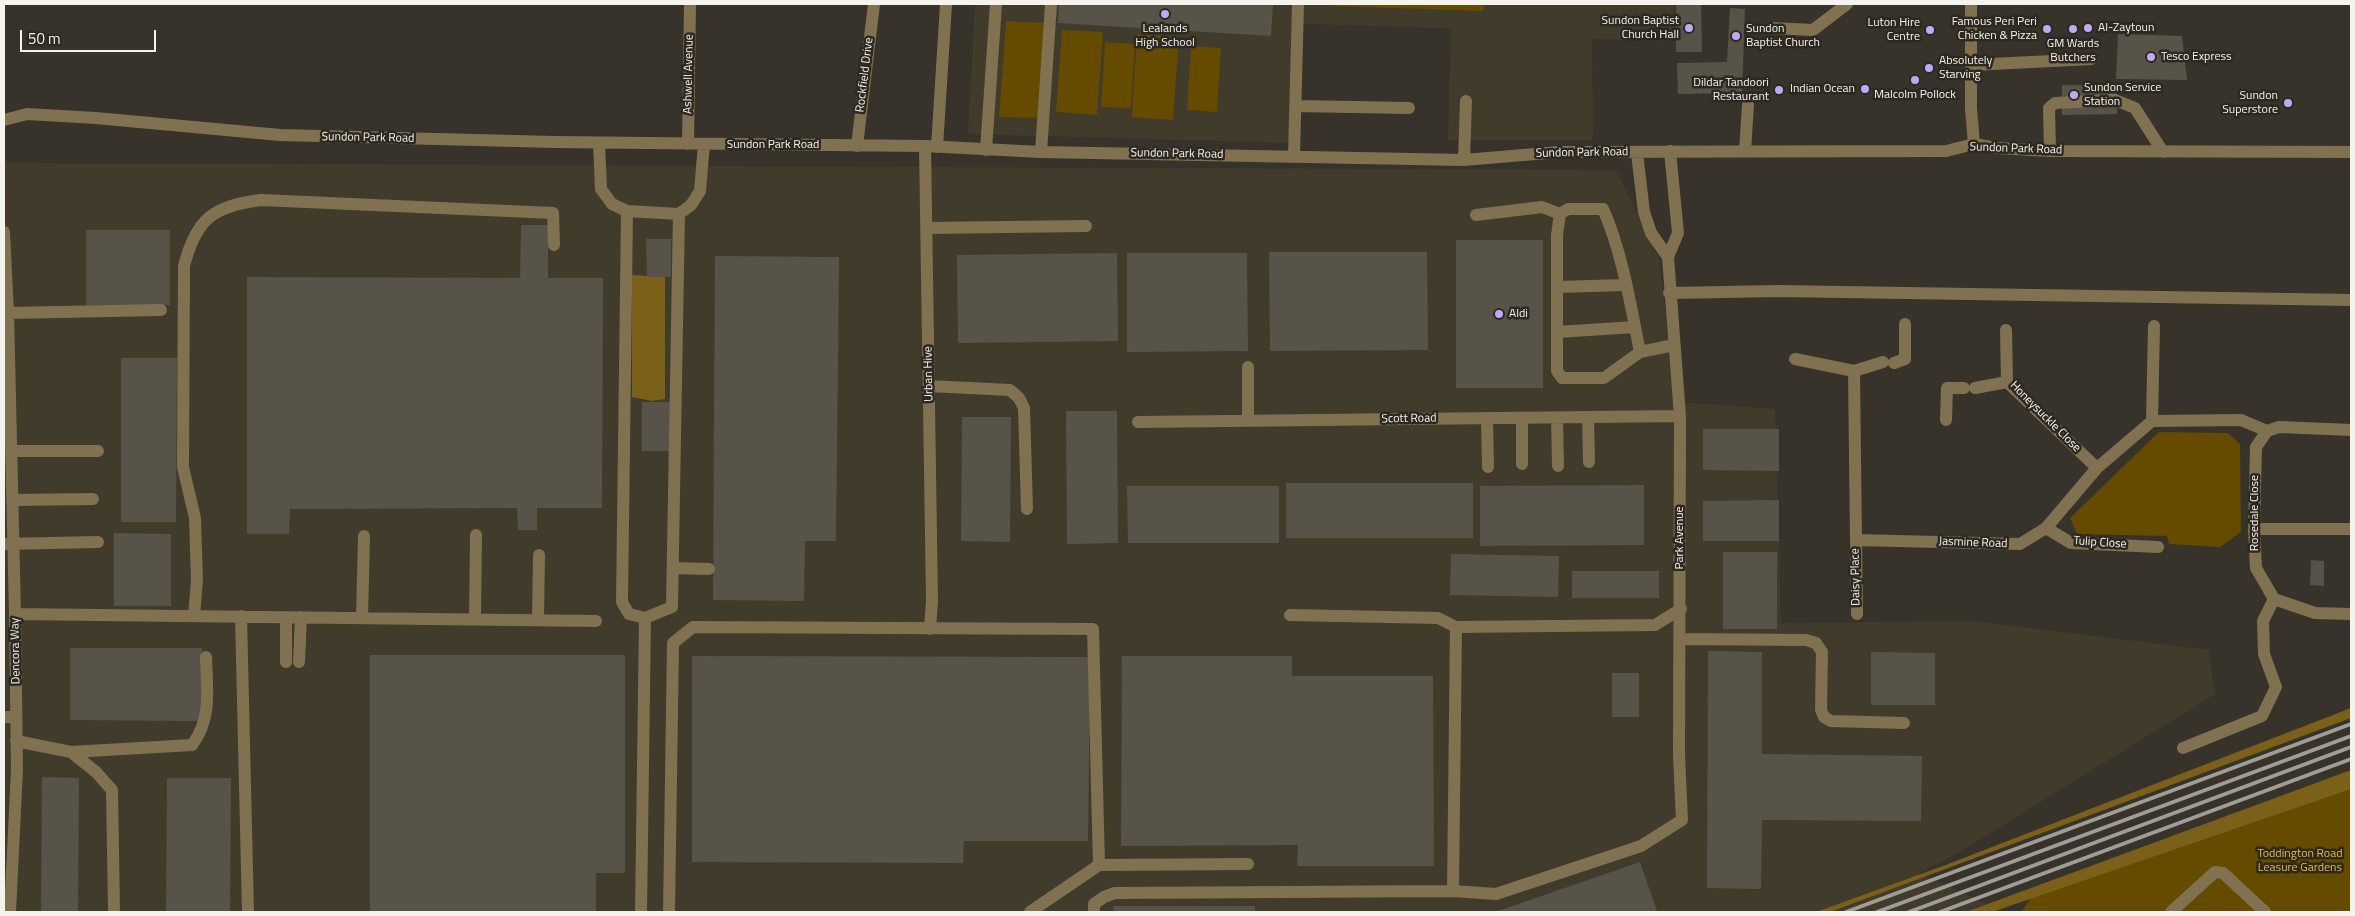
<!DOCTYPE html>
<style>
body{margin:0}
#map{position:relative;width:2355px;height:916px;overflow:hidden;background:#37332b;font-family:"Titillium Web",sans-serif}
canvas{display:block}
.frame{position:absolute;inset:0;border:5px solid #f5f3ed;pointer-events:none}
.scale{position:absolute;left:20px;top:30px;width:136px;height:22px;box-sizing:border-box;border:2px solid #f5f3ed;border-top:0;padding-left:6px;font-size:15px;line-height:18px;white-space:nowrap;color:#f5f3ed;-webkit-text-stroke:4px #2d2921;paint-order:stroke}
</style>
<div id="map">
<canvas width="2355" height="916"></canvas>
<div class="frame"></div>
<div class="scale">50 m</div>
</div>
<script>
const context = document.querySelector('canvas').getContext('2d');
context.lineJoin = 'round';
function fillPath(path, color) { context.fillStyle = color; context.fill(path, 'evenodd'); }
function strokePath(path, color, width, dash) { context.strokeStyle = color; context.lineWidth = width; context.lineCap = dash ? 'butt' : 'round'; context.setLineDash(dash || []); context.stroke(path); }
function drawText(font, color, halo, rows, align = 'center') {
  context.font = font + ' "Titillium Web",sans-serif'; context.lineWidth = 5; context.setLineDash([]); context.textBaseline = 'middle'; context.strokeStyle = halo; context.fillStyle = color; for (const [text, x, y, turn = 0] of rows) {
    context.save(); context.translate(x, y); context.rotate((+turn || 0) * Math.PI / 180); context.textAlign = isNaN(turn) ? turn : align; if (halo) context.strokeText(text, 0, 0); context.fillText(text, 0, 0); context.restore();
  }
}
fillPath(new Path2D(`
 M975,4H1674L1671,41L1592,39L1593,140H1448L1451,28L1302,24L1297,143L968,134Z
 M4,161L16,163L1616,170L1659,258L1675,402L1775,409L1781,623L1973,621L2209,650L2215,694L1958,853L1919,873L2005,912H4Z`), '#413b2c');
fillPath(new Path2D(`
 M1334,4H1484L1483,11L1334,6Z
 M1006,21L1044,23L1039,118L999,117Z
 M1062,30L1103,32L1097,115L1056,112Z
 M1137,34L1179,37L1173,120L1132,117Z
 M1105,42L1135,44L1131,108L1101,107Z
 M1191,46L1221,48L1217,112L1187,110Z
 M2159,432L2228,433L2240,444L2241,532L2220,547L2169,544L2167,536L2077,534L2070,518Z
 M2351,788V912H2021L2031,898Z`), '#644b00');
fillPath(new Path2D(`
 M632,275L665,277V399L652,401L632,397Z
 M2351,708V718L1830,912H1816L1943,866Z
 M2351,770V789L1992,912H1966Z`), '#7a6019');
fillPath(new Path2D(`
 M1059,4H1273L1271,36L1058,23Z
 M1676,4H1701L1702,52H1676Z
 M1730,8L1745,9L1742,93L1678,94L1677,63L1727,62Z
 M2118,34L2182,36L2187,80L2116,79Z
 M2062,85H2117V114L2062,115Z
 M521,225H548V278H603L602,508H537V530H518L517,508L290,509L289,534H247V277L520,278Z
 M86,230H170V305H86Z
 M646,239H671V277H647Z
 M1456,240H1543V388H1456Z
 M1269,252H1427L1428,350L1270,351Z
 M1117,253L1118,341L958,343L957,255Z
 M1127,253H1247L1248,351L1127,352Z
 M715,256L839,257L836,541H805L804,601L713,600Z
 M121,358H177L176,522H121Z
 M642,402H671V451H642Z
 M1066,411H1117L1118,543L1067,544Z
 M962,417H1011L1010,542L961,541Z
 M1703,429H1779V471L1703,470Z
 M1286,483H1473V538H1286Z
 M1644,485V545L1480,546V486Z
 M1127,486H1279V543H1128Z
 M1779,500V541H1703V501Z
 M114,533L171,534V606H114Z
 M1723,552H1777V629H1723Z
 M1451,554L1559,556L1558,597L1450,595Z
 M2311,560L2324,561V586L2310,585Z
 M1572,571H1659V598H1572Z
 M70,648H202L201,721L70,720Z
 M1708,651L1762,652V754L1922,756L1921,821L1762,820L1761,889L1707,888Z
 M1871,652L1935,653V705H1871Z
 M370,655H625V873H596V912H370Z
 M692,656L1090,657L1088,841H964L963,863L692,862Z
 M1122,656H1292V676H1433L1434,866H1297L1298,845L1121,846Z
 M1612,673H1639V717H1612Z
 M42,777L79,778L78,912H41Z
 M167,778H231L230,912H166Z
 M1640,862L1657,911L1495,912Z
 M1113,906H1255V912H1114Z`), '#575349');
strokePath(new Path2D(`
 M1971,4V108L1974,144
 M1771,28L1813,30L1847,4
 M1972,65L2091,59
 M1296,106L1409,108
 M4,120L27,114L96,118L280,135L554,142L925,146L1041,152L1464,160L1559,152L1946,151L1974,144L1996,148L2050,151L2351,152
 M599,143L601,189L612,204L627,211L679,214L691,205L700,191L704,144
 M688,144L690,4
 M857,146L874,4
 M925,146L932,601L930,629
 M937,147L946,4
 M986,150L996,4
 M1670,151L1678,233L1668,257L1680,416L1679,755L1682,820L1641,846L1496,894L1453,891L1456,627L1655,625L1681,609
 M1745,151L1748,105
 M2050,151L2049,108L2055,103L2115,100L2135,108L2163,152
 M1041,152L1051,4
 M1637,153L1644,212L1651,233L1668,257
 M1294,156L1298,4
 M1464,160L1466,101
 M627,211L622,602L629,614L645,618L672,607L679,214
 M1476,215L1542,207L1560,214
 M927,228L1086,226
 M4,232L8,313L15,614L17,770L10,912
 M1557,287L1625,285
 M1669,293L1779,291L2351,300
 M8,313L161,310
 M2006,330L2007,382L2097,468
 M1557,332L1635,327
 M1640,352C1631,307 1622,251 1603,209H1568L1560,214L1557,235V371L1562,378H1604L1640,352L1674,345
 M1795,359L1854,371L1856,540L2020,544L2046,528L2097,468L2152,421L2241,420L2267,431
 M1894,363L1905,359V324
 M1854,371L1883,362
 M929,386L1010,390L1019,398L1024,408L1027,509
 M1975,388L2007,382
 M1588,417L1589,462
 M1487,418L1488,467
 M1522,418V464
 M1557,418L1558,466
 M1946,420L1947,388H1964
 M1248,421V367
 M2152,421L2154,326
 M1138,422L1680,416
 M2351,430L2279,427L2267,431L2256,447L2254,529L2256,568L2274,599L2315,613L2351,614
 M12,451H98
 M13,500L93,499
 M2046,528L2071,543L2158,547
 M2254,529H2351
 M1856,540L1857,614
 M4,544L98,542
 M673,568L709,569
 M15,614L596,621
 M1290,615L1438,618L1456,627
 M194,616L197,580L195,518L183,467L184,266C196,219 213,206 261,200L553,213L554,245
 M241,616L248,912
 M286,617V662
 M362,618L364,536
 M475,619L476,535
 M538,620L539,555
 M1680,639L1806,640L1816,643L1822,652L1821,710L1824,717L1831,721L1904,723
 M299,662L301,617
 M4,717H16
 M16,741L71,752L96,772L112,790L114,912
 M2183,748L2262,716L2276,687L2264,654L2263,621L2274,599
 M71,752L192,745C212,719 207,689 206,657
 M1099,865L1248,864
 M641,912L645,618
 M669,912L673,643L693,627L1093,629L1099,865L1030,912
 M1094,912V904L1104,897L1115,893L1453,891
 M2171,912L2215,872L2223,873L2265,912`), '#807150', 12);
strokePath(new Path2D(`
 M1846,912L2351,724
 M1877,912L2351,736
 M1909,912L2351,747
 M1940,912L2351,759`), '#a09d96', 4);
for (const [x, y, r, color] of [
 [1165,14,5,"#bfa9f4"],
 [1689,28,5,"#bfa9f4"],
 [2088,28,5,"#bfa9f4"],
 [2047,29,5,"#bfa9f4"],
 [2073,29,5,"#bfa9f4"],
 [1930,30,5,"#bfa9f4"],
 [1736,36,5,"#bfa9f4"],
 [2151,57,5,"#bfa9f4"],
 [1929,68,5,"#bfa9f4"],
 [1915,80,5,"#bfa9f4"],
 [1865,89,5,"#bfa9f4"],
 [1779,90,5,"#bfa9f4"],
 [2074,95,5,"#bfa9f4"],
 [2288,103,5,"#bfa9f4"],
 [1499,314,5,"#bfa9f4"]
]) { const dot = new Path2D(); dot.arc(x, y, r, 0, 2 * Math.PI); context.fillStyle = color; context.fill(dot); strokePath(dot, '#2d2921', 2); }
drawText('12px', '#f5f3ed', '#2d2921', [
 ["Sundon Baptist",1679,21],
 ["Church Hall",1679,35],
 ["Famous Peri Peri",2037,22],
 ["Chicken & Pizza",2037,36],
 ["Luton Hire",1920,23],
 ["Centre",1920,37],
 ["Al-Zaytoun",2098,28,"left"],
 ["Lealands",1165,29,"center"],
 ["High School",1165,43,"center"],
 ["Sundon",1746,29,"left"],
 ["Baptist Church",1746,43,"left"],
 ["GM Wards",2073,44,"center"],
 ["Butchers",2073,58,"center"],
 ["Tesco Express",2161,57,"left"],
 ["Absolutely",1939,61,"left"],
 ["Starving",1939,75,"left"],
 ["Dildar Tandoori",1769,83],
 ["Restaurant",1769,97],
 ["Sundon Service",2084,88,"left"],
 ["Station",2084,102,"left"],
 ["Indian Ocean",1855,89],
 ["Malcolm Pollock",1915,95,"center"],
 ["Sundon",2278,96],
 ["Superstore",2278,110],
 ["Aldi",1509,314,"left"]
], 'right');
drawText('12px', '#f5f3ed', '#2d2921', [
 ["Ashwell Avenue",689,74,-89],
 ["Rockfield Drive",865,75,-83],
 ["Sundon Park Road",368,138,1],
 ["Sundon Park Road",773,145],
 ["Sundon Park Road",2016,149,2],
 ["Sundon Park Road",1582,153,-1],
 ["Sundon Park Road",1177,154,1],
 ["Urban Hive",929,374,-91],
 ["Honeysuckle Close",2045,417,45],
 ["Scott Road",1409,419,-1],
 ["Rosedale Close",2255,513,-90],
 ["Park Avenue",1680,538,-90],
 ["Jasmine Road",1973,543,2],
 ["Tulip Close",2100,543,4],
 ["Daisy Place",1856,577,-91],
 ["Dencora Way",16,651,-91]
]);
drawText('12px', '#e8ba3e', '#2d2921', [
 ["Toddington Road",2300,854],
 ["Leasure Gardens",2300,868]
]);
</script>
